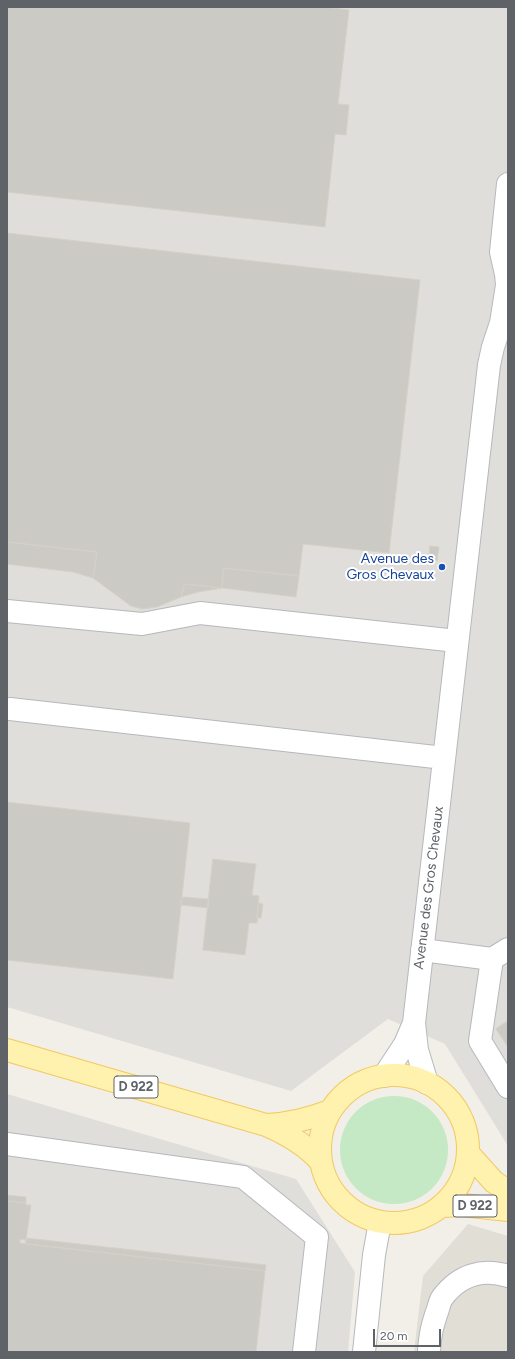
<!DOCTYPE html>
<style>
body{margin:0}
#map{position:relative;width:515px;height:1359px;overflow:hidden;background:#f1efe8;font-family:Figtree,sans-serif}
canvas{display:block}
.frame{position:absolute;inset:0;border:8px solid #5f6368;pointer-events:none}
.scale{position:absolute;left:373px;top:1329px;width:68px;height:18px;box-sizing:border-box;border:2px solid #5f6368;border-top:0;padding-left:5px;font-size:12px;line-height:14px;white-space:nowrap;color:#5f6368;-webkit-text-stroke:3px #fff;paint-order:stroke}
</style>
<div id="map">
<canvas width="515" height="1359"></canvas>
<div class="frame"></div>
<div class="scale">20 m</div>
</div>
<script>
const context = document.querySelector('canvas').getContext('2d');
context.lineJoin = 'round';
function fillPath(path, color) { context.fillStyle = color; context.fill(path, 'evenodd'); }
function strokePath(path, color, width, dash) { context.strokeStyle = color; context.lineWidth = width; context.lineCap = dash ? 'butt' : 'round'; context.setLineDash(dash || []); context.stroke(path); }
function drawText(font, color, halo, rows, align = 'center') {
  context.font = font + ' Figtree,sans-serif'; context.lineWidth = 4; context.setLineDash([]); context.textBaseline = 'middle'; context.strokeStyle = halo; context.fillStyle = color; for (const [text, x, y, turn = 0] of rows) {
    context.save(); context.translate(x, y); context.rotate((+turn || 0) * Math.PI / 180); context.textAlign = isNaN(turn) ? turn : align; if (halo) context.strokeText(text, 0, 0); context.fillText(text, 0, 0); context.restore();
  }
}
fillPath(new Path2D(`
 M7,7H508V1146L445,1044L388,1019L291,1091L7,1007Z
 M7,1094L296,1179L355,1272L348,1352H7Z`), '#e0deda');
fillPath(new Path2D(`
 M468,1224L508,1236V1352H414L423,1276Z`), '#e1ded6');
fillPath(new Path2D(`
 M340 1150a54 54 0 1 1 108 0a54 54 0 1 1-108 0Z`), '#c5e8c5');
const building = new Path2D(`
 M7,7H324L349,10L338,104L349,105L346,135L335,134L325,227L7,192Z
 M7,233L420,280L389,553L303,544L299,576L224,568L222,588L185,584L181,597L157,607L142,609L131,606L93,578L97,552L7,542Z
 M7,542L97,552L93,578L73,572L7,564Z
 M430,546L439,547L437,561L429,560Z
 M224,568L299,576L296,597L222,588Z
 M185,584L222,588L198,592L181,597Z
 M7,802L190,823L173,979L7,960Z
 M213,859L256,864L252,895L259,896L257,923H249L245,955L203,950Z
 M182,897L209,899L208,908L181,905Z
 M259,903L263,904L261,918H257Z
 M508,1021V1047L496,1029Z
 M7,1195L26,1197V1203L7,1201Z
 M7,1201L26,1203V1205H31L26,1240L20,1239V1243L265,1271L256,1352H7Z
 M26,1238L266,1265L265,1271L26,1244Z`);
fillPath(building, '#cccac5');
strokePath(building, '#d6d1c6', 1);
const minor = new Path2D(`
 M7,611L142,624L200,613L457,641
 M10,709L444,758
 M422,950L492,959L480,1041L508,1087
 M492,959L508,949
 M384,1076L405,1044L414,1023
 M427,1083L417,1050L414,1023L489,365L493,347L501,323L507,285L506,274L501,252L508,184
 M7,1144L243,1177L317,1237L304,1352
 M364,1352L374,1255L380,1222
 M429,1352C430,1335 432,1326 438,1309C439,1306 440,1301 442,1298C459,1275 482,1268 508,1276`);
const major = new Path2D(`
 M7,1050L266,1125C287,1134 305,1144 320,1161
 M320 1149a74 74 0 1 1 148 0a74 74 0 1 1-148 0Z
 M267,1125C290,1124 309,1119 330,1111
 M468,1153L494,1182L508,1191
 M443,1206L462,1205L508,1210`);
strokePath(minor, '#b5b8bc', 24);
strokePath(major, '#f2c960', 24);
strokePath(minor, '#fff', 22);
strokePath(major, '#fff2af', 22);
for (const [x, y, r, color] of [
 [442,567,4,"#1a4fb4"]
]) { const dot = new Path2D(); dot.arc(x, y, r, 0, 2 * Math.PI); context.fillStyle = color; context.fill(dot); strokePath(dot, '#fff', 1.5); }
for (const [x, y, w] of [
 [136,1087,44],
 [475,1206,44]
]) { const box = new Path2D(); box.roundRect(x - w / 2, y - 11, w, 22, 3); context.fillStyle = '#fff'; context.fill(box); strokePath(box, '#5f6368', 1); }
drawText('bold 13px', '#5f6368', null, [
 ["D 922",136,1087],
 ["D 922",475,1206]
]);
drawText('14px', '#164399', '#fff', [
 ["Avenue des",434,559],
 ["Gros Chevaux",434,575]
], 'right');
drawText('14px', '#5f6368', '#fff', [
 ["Avenue des Gros Chevaux",429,888,-83]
]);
</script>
